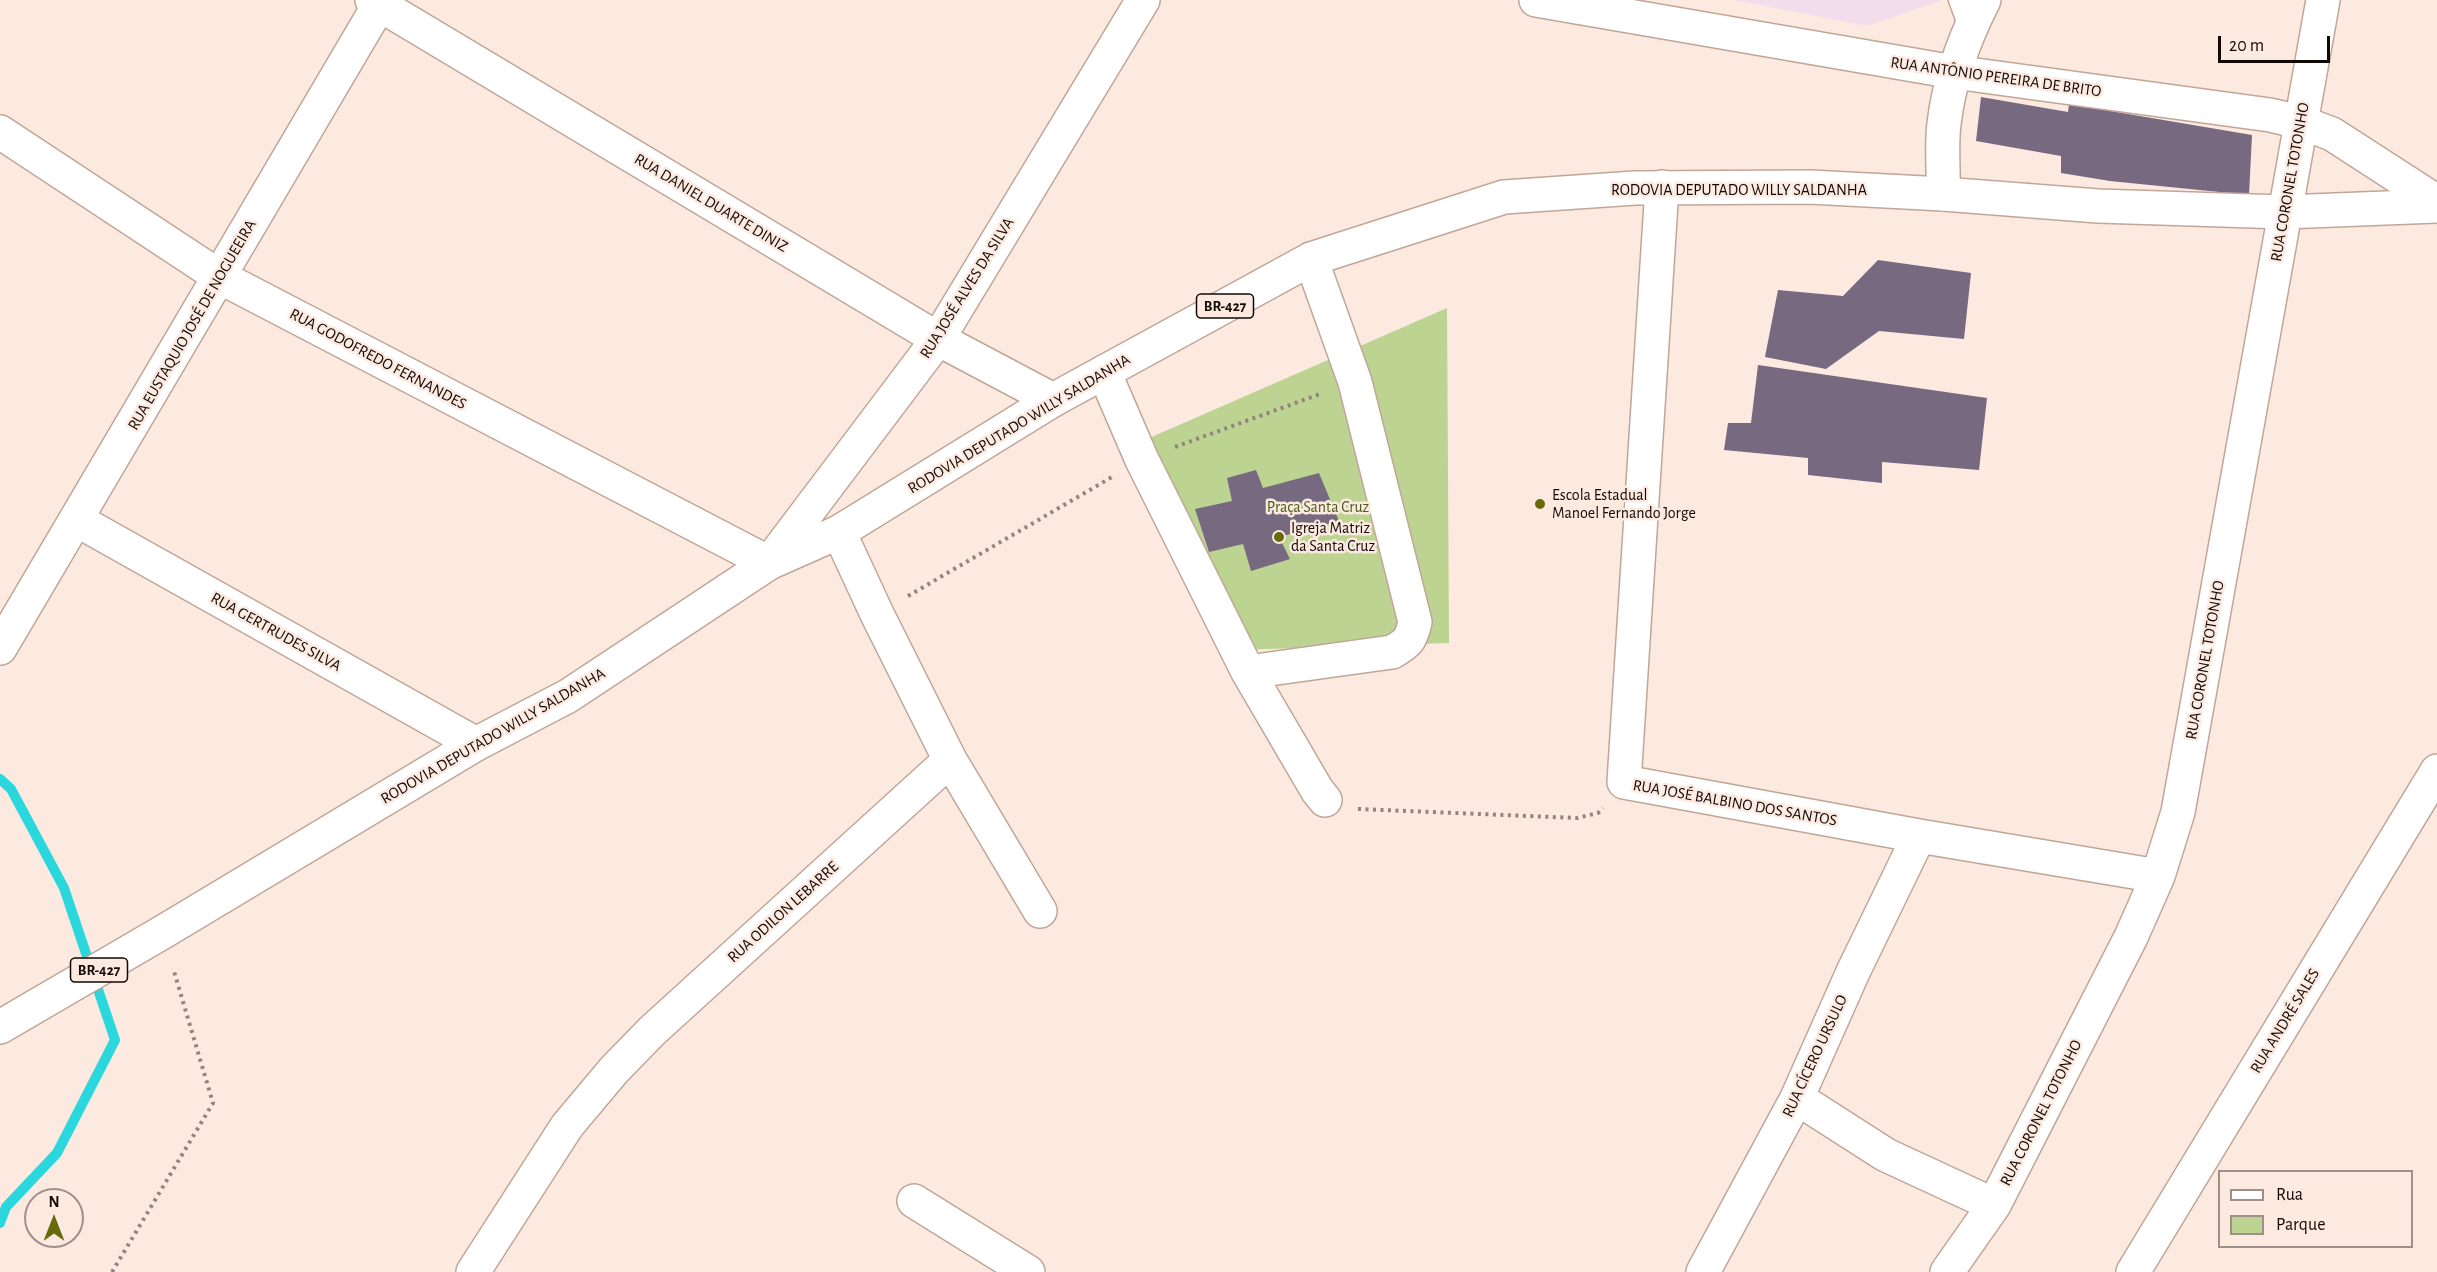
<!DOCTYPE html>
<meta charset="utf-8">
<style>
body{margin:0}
#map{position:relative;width:2437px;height:1272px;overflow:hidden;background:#fceae1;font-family:"Alegreya Sans",sans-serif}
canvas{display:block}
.legend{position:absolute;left:2218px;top:1170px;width:195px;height:78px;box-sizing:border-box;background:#fceae1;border:2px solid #9e9089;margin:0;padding:8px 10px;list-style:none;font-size:18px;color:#120905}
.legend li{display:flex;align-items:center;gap:12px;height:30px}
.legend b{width:30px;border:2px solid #9e9089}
.north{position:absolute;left:24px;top:1188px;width:60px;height:60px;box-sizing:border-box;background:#fceae1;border:2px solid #9e9089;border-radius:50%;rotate:0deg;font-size:16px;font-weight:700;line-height:24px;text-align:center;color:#120905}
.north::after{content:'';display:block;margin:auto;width:21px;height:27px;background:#686a09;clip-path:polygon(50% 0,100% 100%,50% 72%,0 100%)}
.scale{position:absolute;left:2218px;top:36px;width:112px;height:27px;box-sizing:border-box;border:3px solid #120905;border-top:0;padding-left:8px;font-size:18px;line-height:21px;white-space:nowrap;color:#120905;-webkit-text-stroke:4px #fceae1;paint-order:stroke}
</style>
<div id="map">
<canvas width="2437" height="1272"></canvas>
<ul class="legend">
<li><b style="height:8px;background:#fff"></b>Rua</li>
<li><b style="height:16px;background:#bcd392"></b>Parque</li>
</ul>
<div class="north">N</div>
<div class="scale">20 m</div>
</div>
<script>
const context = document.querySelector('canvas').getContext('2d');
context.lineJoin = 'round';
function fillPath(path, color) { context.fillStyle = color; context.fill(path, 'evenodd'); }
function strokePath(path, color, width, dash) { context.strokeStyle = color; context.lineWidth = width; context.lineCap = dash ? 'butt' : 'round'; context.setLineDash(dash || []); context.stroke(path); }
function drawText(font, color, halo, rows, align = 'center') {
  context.font = font + ' "Alegreya Sans",sans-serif'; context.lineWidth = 5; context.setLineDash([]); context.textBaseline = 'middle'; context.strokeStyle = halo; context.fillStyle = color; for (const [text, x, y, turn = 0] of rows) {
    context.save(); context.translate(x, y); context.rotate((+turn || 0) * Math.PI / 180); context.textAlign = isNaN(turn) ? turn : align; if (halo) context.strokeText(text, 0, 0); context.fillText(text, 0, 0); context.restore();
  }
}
fillPath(new Path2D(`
 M1734,0H1944L1867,26Z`), '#f2ddeb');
fillPath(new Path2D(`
 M1447,308L1449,643L1237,650L1147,439Z`), '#bcd392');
strokePath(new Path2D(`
 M0,779L11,789L64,888L115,1040L57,1153L6,1207L0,1223`), '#29d7dd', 10);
fillPath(new Path2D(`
 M1981,97L2068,112L2069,104L2252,135L2249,195L2110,181L2061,173V156L1976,141Z
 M1878,260L1971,273L1964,339L1879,331L1826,369L1765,357L1778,290L1843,296Z
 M1758,365L1987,398L1979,470L1882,462V483L1808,475V458L1724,450L1728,423H1751Z
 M1256,470L1263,488L1319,473L1339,521L1279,537L1290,559L1251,571L1243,544L1209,552L1195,509L1232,501L1227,478Z`), '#766980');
const service = new Path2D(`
 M1958,0L1969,30`);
const minor = new Path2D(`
 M372,0L938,339L1053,400
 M1536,0L1954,72L2270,115L2300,122L2332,134L2437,202
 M0,132L220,277L769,563L938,339L1143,0
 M1662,187L1624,782L1919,836L2158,876
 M1943,194C1944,171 1941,146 1944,124C1949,80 1964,39 1984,0
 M1104,372L1142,460L1248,672L1317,790L1325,800
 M77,520L476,744
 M0,648L382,0
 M1248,672L1392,652C1408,643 1411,640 1415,622L1355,382L1311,259
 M950,760L1040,911
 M1797,1098L1886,1155L1994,1205
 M914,1201L1028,1272
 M473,1272L567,1126L614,1070L652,1031L950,760L877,614L839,532
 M1703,1272L1797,1098L1853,972L1919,836
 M1947,1272L1994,1205L2131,937L2158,876L2178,812L2323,0
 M2133,1272L2437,771`);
const primary = new Path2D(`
 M0,1027L163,932L476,744L568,696L769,563L839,532L1053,400L1311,259L1504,197L1635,188L1810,187L1943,194L2098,206L2284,212L2437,206`);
strokePath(service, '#c1a698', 21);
strokePath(minor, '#c1a698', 36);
strokePath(primary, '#c1a698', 36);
strokePath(new Path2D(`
 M1175,447L1320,394
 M908,596L1112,477
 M1358,809L1577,818L1598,813L1603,808
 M112,1272L213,1103L173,968`), '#92847d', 4, [3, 4.5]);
strokePath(service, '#fff', 18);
strokePath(minor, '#fff', 33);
strokePath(primary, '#fff', 33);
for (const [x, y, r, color] of [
 [1540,504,6,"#686a09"],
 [1279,537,6,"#686a09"]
]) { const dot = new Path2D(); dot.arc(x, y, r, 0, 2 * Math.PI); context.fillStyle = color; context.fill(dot); strokePath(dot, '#fceae1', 2); }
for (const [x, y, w] of [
 [1225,306,57],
 [99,970,57]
]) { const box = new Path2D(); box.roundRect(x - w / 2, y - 12, w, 24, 4.5); context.fillStyle = '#fceae1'; context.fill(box); strokePath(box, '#120905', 1.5); }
drawText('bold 15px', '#120905', null, [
 ["BR-427",1225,306],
 ["BR-427",99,970]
]);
drawText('16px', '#120905', '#fceae1', [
 ["RUA ANTÔNIO PEREIRA DE BRITO",1996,77,8],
 ["RUA CORONEL TOTONHO",2290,182,-80],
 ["RODOVIA DEPUTADO WILLY SALDANHA",1739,190],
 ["RUA DANIEL DUARTE DINIZ",711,203,31],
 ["RUA JOSÉ ALVES DA SILVA",967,288,-58],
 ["RUA EUSTAQUIO JOSÉ DE NOGUEEIRA",192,325,-60],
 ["RUA GODOFREDO FERNANDES",378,359,28],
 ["RODOVIA DEPUTADO WILLY SALDANHA",1019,424,-31],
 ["RUA GERTRUDES SILVA",276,632,29],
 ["RUA CORONEL TOTONHO",2205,660,-80],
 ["RODOVIA DEPUTADO WILLY SALDANHA",493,736,-30],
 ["RUA JOSÉ BALBINO DOS SANTOS",1735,803,10],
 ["RUA ODILON LEBARRE",783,912,-42],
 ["RUA ANDRÉ SALES",2285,1021,-59],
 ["RUA CÍCERO URSULO",1815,1056,-65],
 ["RUA CORONEL TOTONHO",2041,1113,-63]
]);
drawText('16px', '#120905', '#fceae1', [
 ["Escola Estadual",1552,495],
 ["Manoel Fernando Jorge",1552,513],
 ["Igreja Matriz",1291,528],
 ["da Santa Cruz",1291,546]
], 'left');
drawText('16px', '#4a5e1a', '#fceae1', [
 ["Praça Santa Cruz",1318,507]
]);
</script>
